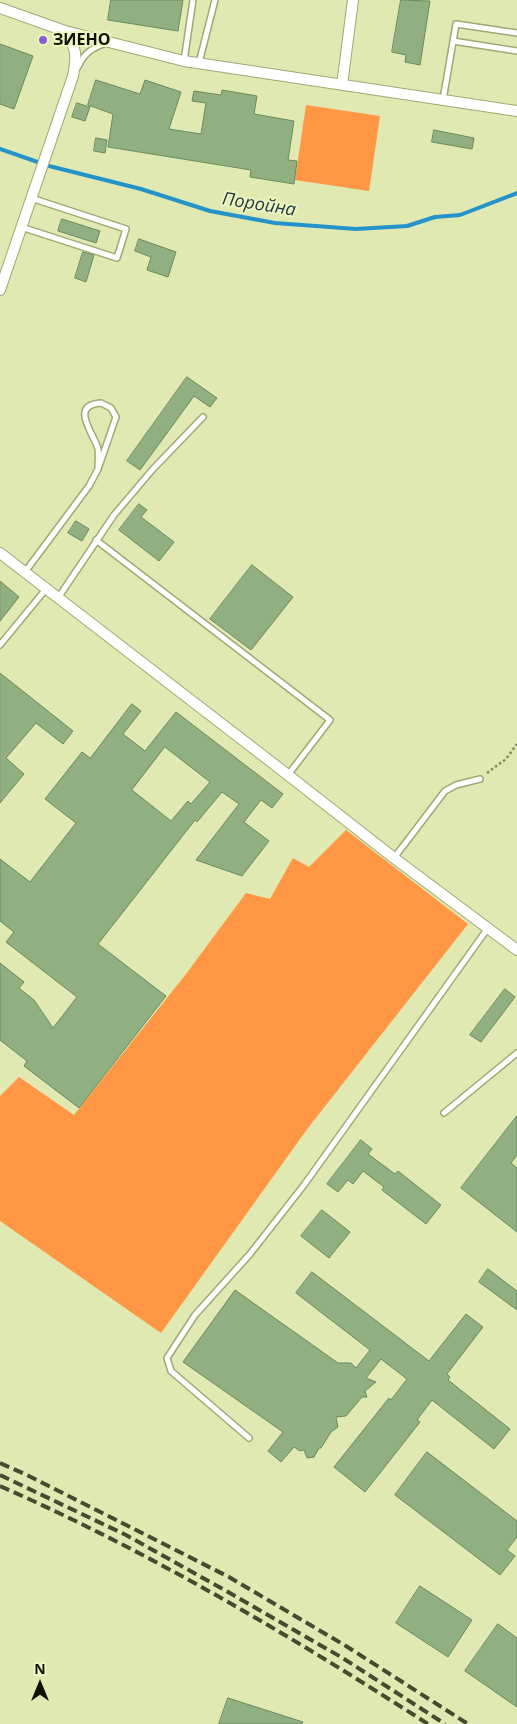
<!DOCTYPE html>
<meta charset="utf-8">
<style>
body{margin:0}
#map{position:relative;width:517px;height:1724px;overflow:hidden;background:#dfe9b1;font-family:"Open Sans",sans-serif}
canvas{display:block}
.north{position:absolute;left:15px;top:1659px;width:50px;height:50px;-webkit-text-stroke:4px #ecf6be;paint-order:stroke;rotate:0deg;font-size:14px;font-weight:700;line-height:20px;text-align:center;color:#101301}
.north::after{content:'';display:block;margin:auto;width:18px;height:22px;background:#101301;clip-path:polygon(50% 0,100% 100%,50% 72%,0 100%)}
</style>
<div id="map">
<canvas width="517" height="1724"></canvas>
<div class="north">N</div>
</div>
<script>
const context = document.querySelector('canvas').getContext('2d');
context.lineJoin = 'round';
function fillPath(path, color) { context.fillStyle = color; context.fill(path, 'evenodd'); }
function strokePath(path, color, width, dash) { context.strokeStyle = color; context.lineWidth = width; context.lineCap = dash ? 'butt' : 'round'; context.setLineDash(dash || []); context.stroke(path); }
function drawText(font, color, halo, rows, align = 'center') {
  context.font = font + ' "Open Sans",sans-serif'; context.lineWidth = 4; context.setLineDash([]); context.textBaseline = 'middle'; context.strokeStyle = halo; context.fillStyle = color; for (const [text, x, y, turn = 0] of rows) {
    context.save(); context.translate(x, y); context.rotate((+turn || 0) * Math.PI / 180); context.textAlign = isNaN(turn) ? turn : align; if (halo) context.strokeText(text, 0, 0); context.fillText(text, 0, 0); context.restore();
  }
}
fillPath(new Path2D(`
 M306,105L380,116L369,191L295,180Z
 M346,830L468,924L308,1128L161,1333L0,1221V1096L19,1077L74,1115L186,974L246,893L270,899L293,858L309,867Z`), '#ff9744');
strokePath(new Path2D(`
 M0,149L49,166L141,189L210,211L275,223L356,229L407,226L435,217L460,215L517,193`), '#2393ca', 4);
const building = new Path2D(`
 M111,0H183L178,31L108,20Z
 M401,0L430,1L420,65L405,62L406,55L392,52Z
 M0,44L33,56L14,109L0,104Z
 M96,80L140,94L145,80L181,92L169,129L201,134L206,103L192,101L194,91L221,95L222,90L257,96L254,114L294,121L288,160L297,161L294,184L250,177L251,170L108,147L113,114L88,105Z
 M77,103L90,107L85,121L72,117Z
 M434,130L474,138L472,149L432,142Z
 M96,138L107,140L105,153L94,151Z
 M62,219L100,231L96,243L58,231Z
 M139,239L176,252L168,277L147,270L151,257L135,251Z
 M83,252L94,255L86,282L75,278Z
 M187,377L217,398L210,407L194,396L140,470L127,461Z
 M139,504L147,510L141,517L174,542L159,561L119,530Z
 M76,521L89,529L82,541L68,533Z
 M252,565L293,597L251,650L210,619Z
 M0,581L19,597L0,621Z
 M0,673L73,731L63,744L36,723L6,758L24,774L0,803Z
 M132,704L141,711L123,734L145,751L176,712L283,794L272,808L261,800L244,822L269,841L242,876L196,860L239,804L222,792L197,822L195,820L98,944L166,996L79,1108L24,1066L27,1061L0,1040V963L24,982L19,988L34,1000L53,1028L77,997L6,942L14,932L0,921V859L30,882L76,823L45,799L82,752L90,758ZM165,747L210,782L191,804L188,801L171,821L132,790Z
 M505,989L515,997L481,1042L470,1035Z
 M517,1116V1155L511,1163L517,1168V1232L461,1188Z
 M361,1140L372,1149L368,1154L395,1174L398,1171L441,1205L426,1224L382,1190L384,1187L363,1171L353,1184L348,1180L338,1192L327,1184Z
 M322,1210L350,1232L329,1258L301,1236Z
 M488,1269L517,1291V1310L479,1282Z
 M312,1272L429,1361L466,1314L483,1327L447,1374L450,1377L448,1380L510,1429L494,1449L432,1400L417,1420L420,1422L365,1492L334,1467L389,1398L391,1400L407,1379L381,1359L366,1378L376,1382L365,1391L367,1397H362L346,1416L336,1417L338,1427L331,1432L321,1448H319L314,1457L307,1458L304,1450L300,1451L294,1447L281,1462L268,1451L283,1432L183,1362L235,1290L338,1363H351L356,1368L370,1350L296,1293Z
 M427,1452L517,1521V1537L507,1550L515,1556L500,1575L395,1495Z
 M420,1586L472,1620L448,1657L396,1623Z
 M498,1624L517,1638V1707L465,1671Z
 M228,1698L303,1722L302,1724H219Z`);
fillPath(building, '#90b082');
strokePath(building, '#6b895d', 1);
const lane = new Path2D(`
 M453,41L517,51
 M184,61L193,0
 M199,63L215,0
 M78,67C84,53 92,48 106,43
 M443,100L456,24L517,33
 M21,227L117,258L126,229L31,198
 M96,540L330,720L288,775
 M25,572L89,486L98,469L116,417L111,408L101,403C68,405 95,435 98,449C99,456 98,463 98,469
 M58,598L114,515L153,469L203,417
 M0,645L46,589
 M394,858L445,791L456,785L480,779
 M444,1113L517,1053
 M249,1438L171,1371L167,1358L195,1315L250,1254L304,1185L488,928`);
const street = new Path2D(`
 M0,8L65,31L184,61L517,111
 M342,85L353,0
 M0,290L73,76C77,54 77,50 65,31
 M0,553L288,775L394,858L517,950`);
strokePath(lane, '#a0a974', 8);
strokePath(street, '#a0a974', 12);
strokePath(new Path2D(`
 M487,773L506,759L517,744`), '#828962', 2.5, [2.5, 2.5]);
strokePath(lane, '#fff', 5);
strokePath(street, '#fff', 10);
strokePath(new Path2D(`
 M0,1463L27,1475L229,1577L346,1646L468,1724
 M0,1475L126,1535L221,1588L341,1657L445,1724
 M0,1486C150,1552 291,1636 428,1724`), '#464b2f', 4, [10, 5]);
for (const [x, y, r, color] of [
 [43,40,5,"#875ed8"]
]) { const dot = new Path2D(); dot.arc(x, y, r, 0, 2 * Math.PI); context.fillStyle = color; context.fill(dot); strokePath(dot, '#ecf6be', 2); }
drawText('bold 16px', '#101301', '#ecf6be', [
 ["ЗИЕНО",53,40]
], 'left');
drawText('italic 18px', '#1f3643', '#ecf6be', [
 ["Поройна",259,205,9]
]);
</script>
